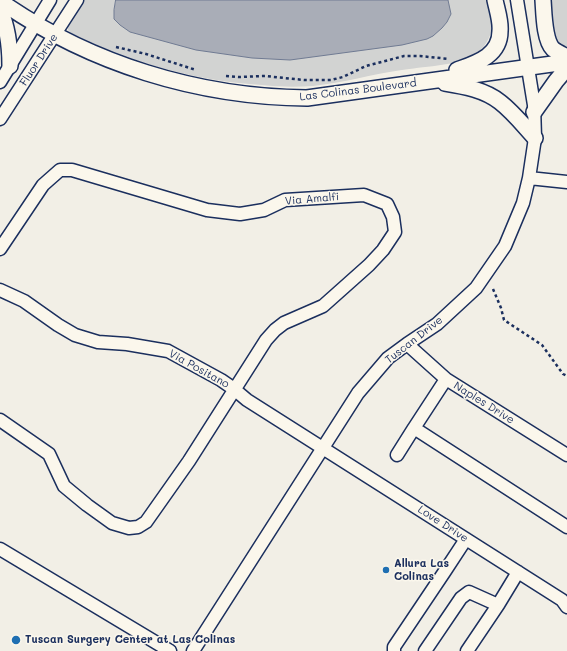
<!DOCTYPE html>
<style>
body{margin:0}
canvas{display:block;background:#f2efe6}
</style>
<canvas width="567" height="651"></canvas>
<script>
const context = document.querySelector('canvas').getContext('2d');
context.lineJoin = 'round';
function fillPath(path, color) { context.fillStyle = color; context.fill(path, 'evenodd'); }
function strokePath(path, color, width, dash) { context.strokeStyle = color; context.lineWidth = width; context.lineCap = dash ? 'butt' : 'round'; context.setLineDash(dash || []); context.stroke(path); }
function drawText(font, color, halo, rows, align = 'center') {
  context.font = font + ' Mali,sans-serif'; context.lineWidth = 3; context.setLineDash([]); context.textBaseline = 'middle'; context.strokeStyle = halo; context.fillStyle = color; for (const [text, x, y, turn = 0] of rows) {
    context.save(); context.translate(x, y); context.rotate((+turn || 0) * Math.PI / 180); context.textAlign = isNaN(turn) ? turn : align; if (halo) context.strokeText(text, 0, 0); context.fillText(text, 0, 0); context.restore();
  }
}
fillPath(new Path2D(`
 M83,0H490C491,8 493,16 492,24C492,38 482,52 470,58C456,65 420,67 402,70C372,74 343,83 313,86C296,87 279,87 262,85C194,81 131,62 71,33L68,30V24Z
 M546,0H567V51L555,41Z`), '#d2d3d2');
const water = new Path2D(`
 M116,0H448L451,14L447,22L442,28L433,36L427,39L402,45L290,60L252,58L196,50L130,32L120,25L114,19V10Z`);
fillPath(water, '#a9adb7');
strokePath(water, '#707b93', 1);
const minor = new Path2D(`
 M0,82L50,0
 M0,119L77,0
 M529,178L567,182
 M0,249L43,185L60,170H72L207,210L240,214L264,210L285,200L364,195L387,204L393,217L395,232L383,250L369,265L323,306L284,323L275,330L266,340L189,461L146,522L138,527L129,528L112,523L87,505L64,486L49,454L0,420
 M0,290L24,301L58,325L75,335L98,342L127,344L168,351L221,380L234,389L247,400L562,600L567,607
 M407,344L446,379L567,455
 M446,379L414,428L567,527
 M397,455L414,428
 M0,549L170,651
 M498,605L518,572
 M193,651L358,393L388,358L407,344L437,324L476,288L505,246L523,203L529,178L535,138L534,105L517,0
 M394,651V647L445,571L466,539
 M425,651L461,598L469,592L498,605L467,651`);
const major = new Path2D(`
 M543,0C544,13 544,40 553,49C557,52 563,55 567,57
 M0,1C90,64 198,97 307,98L567,62
 M0,10C8,28 10,46 10,66
 M457,70C476,63 500,56 500,31C501,21 497,10 495,0
 M445,83C464,86 485,90 500,102C513,112 524,126 535,138
 M534,112L556,81L567,68`);
strokePath(minor, '#1b2f5e', 15);
strokePath(major, '#1b2f5e', 18);
strokePath(new Path2D(`
 M116,47L146,54L196,70
 M226,76L238,77L265,76L304,80H331L343,77L366,66L404,56H420L449,59
 M493,289L501,308L504,320L542,345L563,374L567,376`), '#1b2f5e', 2.5, [3, 3]);
strokePath(minor, '#fbf7ec', 12);
strokePath(major, '#fbf7ec', 15);
for (const [x, y, r, color] of [
 [386,570,4,"#1f6fb2"],
 [16,640,5,"#1f6fb2"]
]) { const dot = new Path2D(); dot.arc(x, y, r, 0, 2 * Math.PI); context.fillStyle = color; context.fill(dot); strokePath(dot, '#fbf7ec', 1.5); }
drawText('11px', '#1b2f5e', '#fbf7ec', [
 ["Fluor Drive",39,60,-57],
 ["Las Colinas Boulevard",358,90,-7],
 ["Via Amalfi",312,199,-5],
 ["Tuscan Drive",414,340,-38],
 ["Via Positano",199,369,29],
 ["Naples Drive",484,403,32],
 ["Love Drive",443,524,33]
]);
drawText('bold 11px', '#1b2f5e', '#fbf7ec', [
 ["Allura Las",394,564],
 ["Colinas",394,577],
 ["Tuscan Surgery Center at Las Colinas",25,640]
], 'left');
</script>
